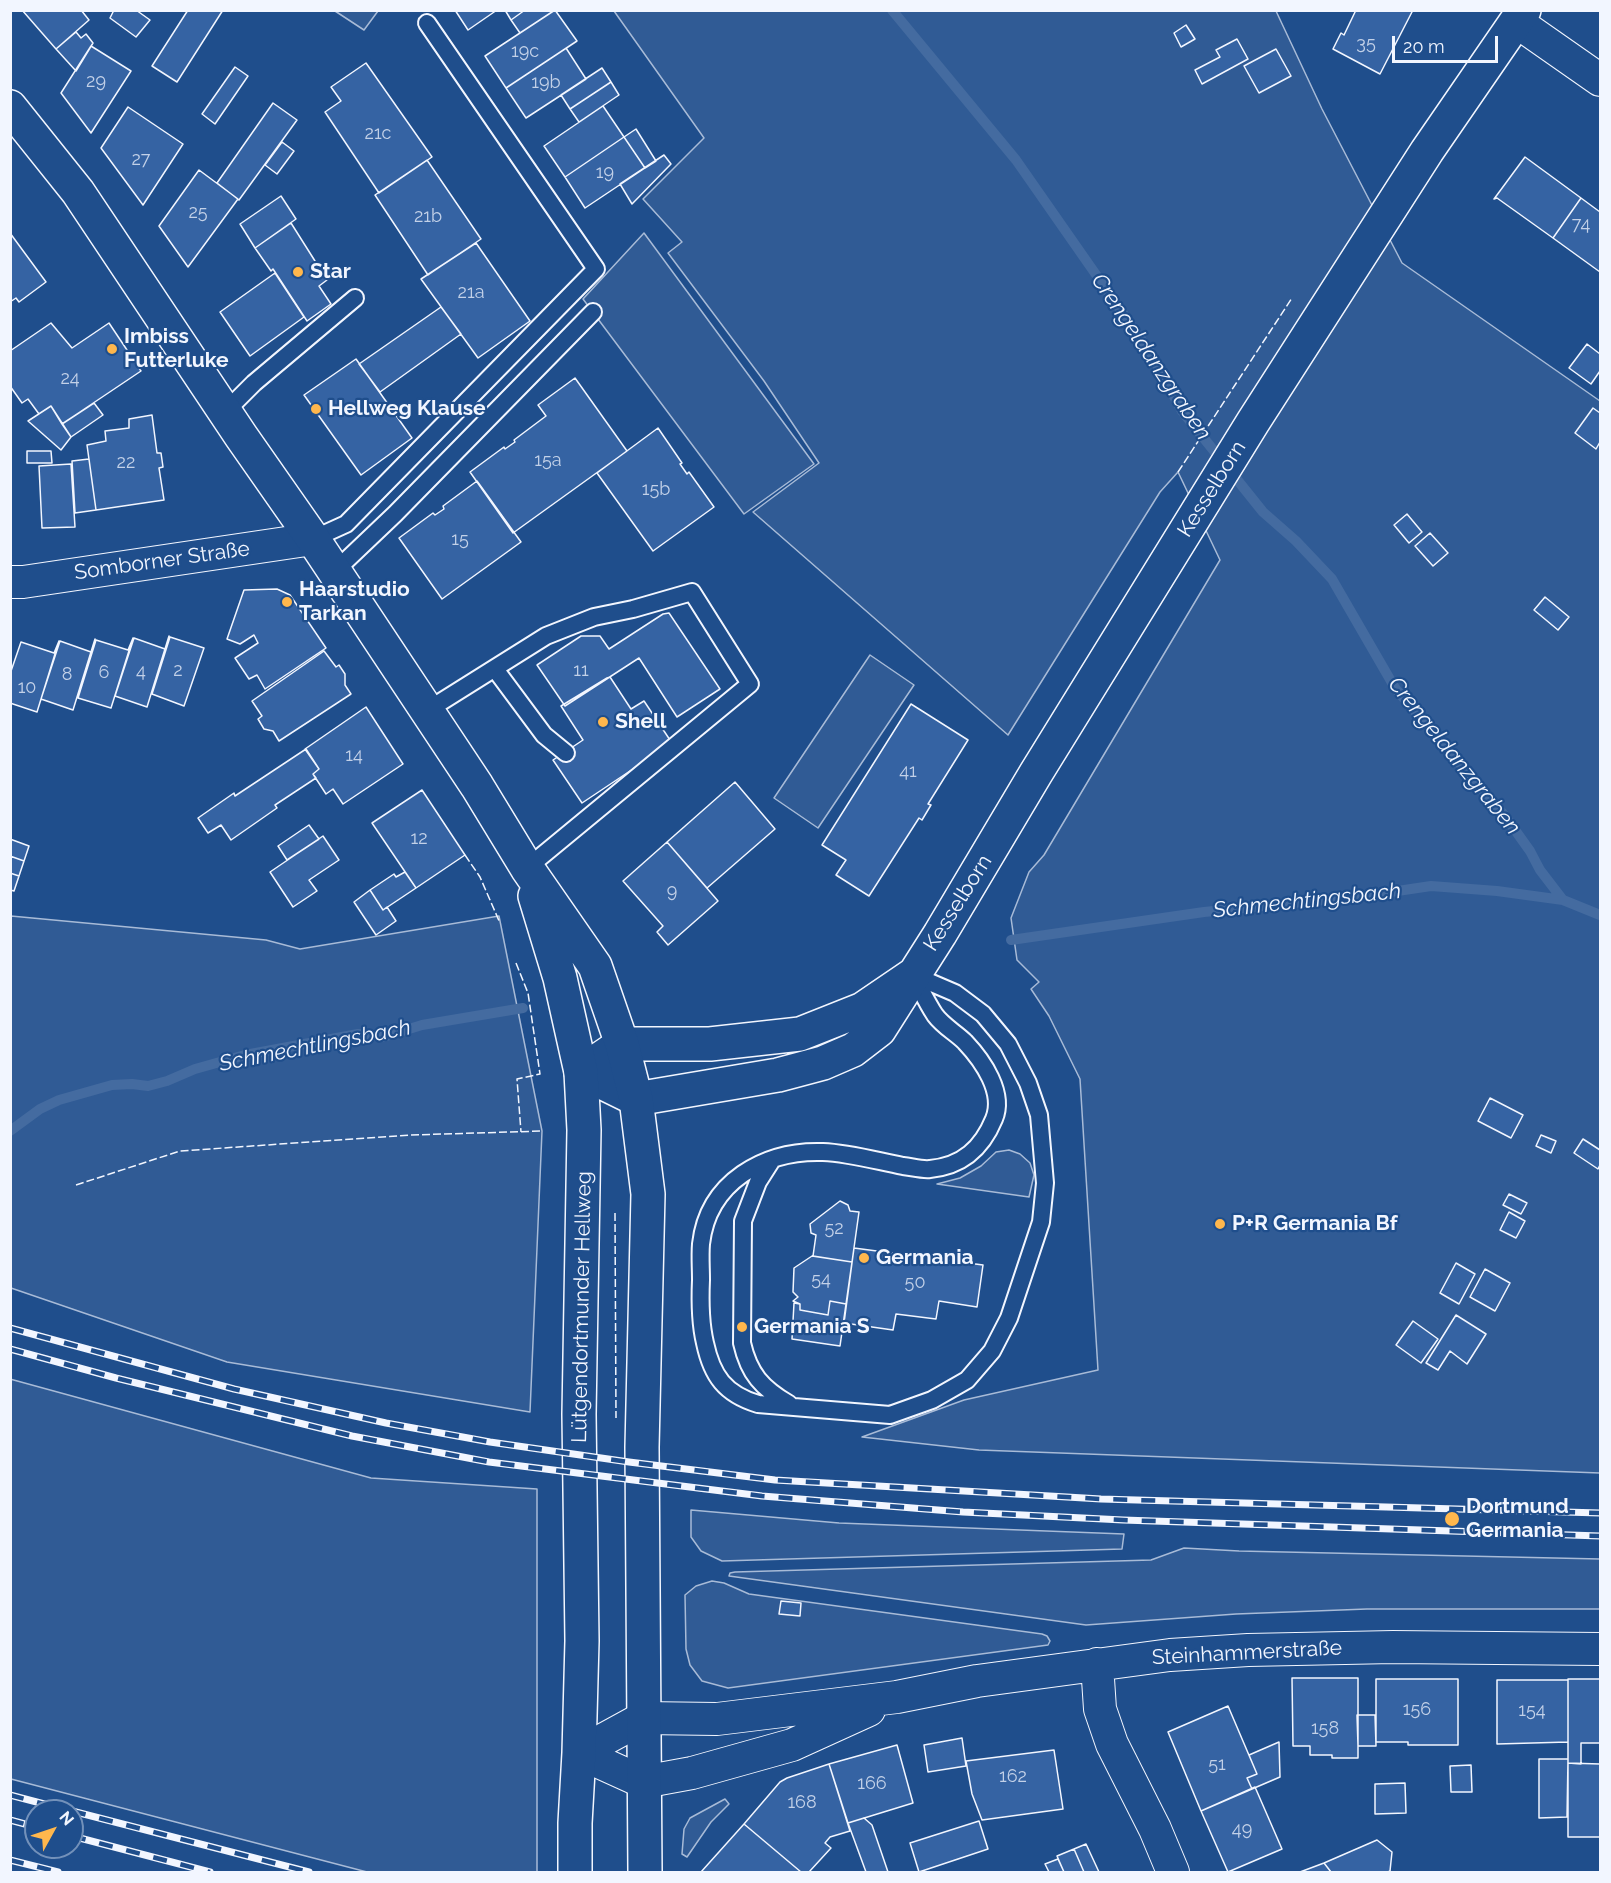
<!DOCTYPE html>
<meta charset="utf-8">
<style>
body{margin:0}
#map{position:relative;width:1611px;height:1883px;overflow:hidden;background:#1f4e8c;font-family:Raleway,sans-serif}
canvas{display:block}
.frame{position:absolute;inset:0;border:12px solid #f2f6ff;pointer-events:none}
.north{position:absolute;left:24px;top:1799px;width:60px;height:60px;box-sizing:border-box;background:#1f4e8c;border:2px solid #7391ba;border-radius:50%;rotate:50deg;font-size:16px;font-weight:700;line-height:24px;text-align:center;color:#f2f6ff}
.north::after{content:'';display:block;margin:auto;width:21px;height:27px;background:#ffb74d;clip-path:polygon(50% 0,100% 100%,50% 72%,0 100%)}
.scale{position:absolute;left:1392px;top:36px;width:106px;height:27px;box-sizing:border-box;border:3px solid #f2f6ff;border-top:0;padding-left:8px;font-size:18px;line-height:21px;white-space:nowrap;color:#f2f6ff;-webkit-text-stroke:4px #1f4e8c;paint-order:stroke}
</style>
<div id="map">
<canvas width="1611" height="1883"></canvas>
<div class="frame"></div>
<div class="north">N</div>
<div class="scale">20 m</div>
</div>
<script>
const context = document.querySelector('canvas').getContext('2d');
context.lineJoin = 'round';
function fillPath(path, color) { context.fillStyle = color; context.fill(path, 'evenodd'); }
function strokePath(path, color, width, dash) { context.strokeStyle = color; context.lineWidth = width; context.lineCap = dash ? 'butt' : 'round'; context.setLineDash(dash || []); context.stroke(path); }
function drawText(font, color, halo, rows, align = 'center') {
  context.font = font + ' Raleway,sans-serif'; context.lineWidth = 4.5; context.setLineDash([]); context.textBaseline = 'middle'; context.strokeStyle = halo; context.fillStyle = color; for (const [text, x, y, turn = 0] of rows) {
    context.save(); context.translate(x, y); context.rotate((+turn || 0) * Math.PI / 180); context.textAlign = isNaN(turn) ? turn : align; if (halo) context.strokeText(text, 0, 0); context.fillText(text, 0, 0); context.restore();
  }
}
const built = new Path2D(`
 M335,11H378L364,30Z
 M614,11H1276L1322,109L1402,263L1600,401V1473L979,1450L862,1437L964,1400L1098,1370L1080,1079L1049,1016L1031,989L1039,982L1017,960L1011,918L1029,872L1044,855L1220,560L1178,472L1160,492L1008,735L753,512L819,463L764,381L668,253L682,242L643,199L704,138Z
 M644,233L814,464L744,514L583,299Z
 M870,655L914,685L818,828L774,798Z
 M11,916L266,940L300,949L499,916L542,1131L530,1412L227,1362L11,1288Z
 M1009,1150L1020,1154L1030,1163L1034,1175L1029,1197L937,1184L960,1178L981,1166L996,1152Z
 M10,1379L371,1478L537,1489V1872H367L11,1779Z
 M691,1510L839,1523L1124,1534L1122,1549L722,1561L701,1551L691,1537Z
 M1184,1548L1239,1551L1600,1559V1609H1367L1236,1614L1086,1625L729,1576L730,1573L735,1572L1151,1560Z
 M712,1581L724,1583L749,1594L1042,1634L1047,1636L1050,1641L1048,1645L728,1688L702,1681L690,1665L686,1649L685,1595L696,1586Z
 M725,1799L729,1804L711,1822L687,1857L682,1854L684,1829L690,1818Z`);
fillPath(built, '#305b95');
strokePath(built, '#a8bbd7', 1.5);
strokePath(new Path2D(`
 M892,10L1016,160L1150,352L1182,411L1263,512L1296,541L1332,579L1395,688L1505,816L1530,851L1540,870L1563,900
 M1011,940L1204,912L1364,896L1431,886L1497,891L1563,900L1600,915
 M10,1131L40,1109L59,1100L112,1085L132,1084L148,1086L167,1081L195,1069L245,1055L358,1034L383,1037L422,1025L523,1008`), '#446ba0', 10);
const building = new Path2D(`
 M22,10H81L89,20L56,49Z
 M114,10H136L150,20L136,37L110,18Z
 M188,10H223L177,82L152,66Z
 M455,10H497L468,30Z
 M505,10H525L511,20Z
 M525,10H555L520,33L511,20Z
 M555,10L577,41L506,88L485,56Z
 M1356,10H1413L1380,74L1333,49L1341,33L1344,35Z
 M1186,25L1195,39L1181,47L1174,33Z
 M76,32L81,38L86,34L93,43L76,71L56,49Z
 M1237,39L1248,59L1202,84L1195,70L1220,57L1216,50Z
 M91,46L131,71L91,133L61,93Z
 M566,48L586,79L526,118L506,88Z
 M1276,49L1291,76L1259,93L1244,66Z
 M366,63L432,157L379,193L325,112L341,101L331,87Z
 M235,67L248,76L215,124L202,114Z
 M602,68L611,82L570,109L561,95Z
 M611,82L619,95L579,122L570,109Z
 M273,103L297,120L239,200L217,183Z
 M603,106L624,137L565,177L544,146Z
 M128,107L183,144L143,205L101,148Z
 M636,129L656,161L645,168L624,137Z
 M624,137L645,168L585,208L565,177Z
 M282,142L294,151L277,174L265,165Z
 M664,155L671,164L632,204L620,184Z
 M1525,157L1581,198L1553,238L1497,198L1494,199Z
 M427,160L481,239L428,275L375,195Z
 M199,170L238,199L188,267L159,226Z
 M281,196L296,219L255,248L240,224Z
 M1581,198L1600,212V272L1553,238Z
 M291,223L327,280L319,286L331,304L307,321L273,269L271,271L255,248Z
 M10,233L46,282L19,302L16,298L10,302Z
 M476,243L530,321L478,358L421,279Z
 M275,273L304,317L250,356L220,312Z
 M441,307L461,334L380,392L359,364Z
 M51,323L72,348L109,323L141,371L62,424L51,406L39,414L28,399L22,403L10,386V351Z
 M1587,344L1600,354V371L1591,384L1569,368Z
 M356,359L412,438L361,475L304,395Z
 M575,378L627,451L513,533L470,472L504,447L505,449L515,442L514,440L546,416L538,405Z
 M94,403L103,415L71,437L62,424Z
 M51,406L71,437L61,450L28,421Z
 M1593,408L1600,413V442L1596,449L1575,433Z
 M152,415L157,453H161L163,467L159,468L164,500L96,510L87,445L106,441L105,431L129,428V419Z
 M658,428L682,463L680,464L687,474L689,472L714,507L653,551L597,473Z
 M27,451H51L52,463H27Z
 M89,459L96,510L75,513L72,461Z
 M71,464L75,527L42,528L39,466Z
 M477,481L521,542L442,599L399,538L433,513L435,515L444,509L443,506Z
 M1407,514L1422,532L1409,543L1394,525Z
 M1430,533L1448,553L1433,566L1415,546Z
 M277,589L290,595L326,648L265,689L257,675L249,679L235,658L258,643L254,635L240,644L227,639L244,590Z
 M1545,597L1569,617L1558,630L1534,610Z
 M669,613L720,689L677,717L639,658L565,706L537,665L581,636H600L609,649L663,614Z
 M169,636L147,707L115,696L134,638L165,649Z
 M170,637L204,648L184,706L152,694Z
 M133,638L111,708L78,698L96,640L128,650Z
 M95,639L73,710L41,699L60,641L91,652Z
 M59,641L37,712L10,703V674L21,642L54,653Z
 M324,651L336,667L339,665L345,674V685L351,694L279,741L273,731L264,729L258,719L262,716L252,701Z
 M610,677L631,709L644,701L672,743L582,803L553,760L583,740L561,706L607,678Z
 M911,704L968,740L928,804L931,805L922,820L919,818L869,896L836,875L846,860L822,845Z
 M366,707L403,764L343,804L333,789L326,794L313,774L319,769L305,749Z
 M306,749L319,769L313,774L316,778L275,805L277,808L231,840L221,825L208,833L198,818L234,793L235,796Z
 M735,782L775,829L707,888L667,842Z
 M422,790L465,855L416,888L372,823Z
 M309,825L319,839L287,860L278,846Z
 M323,836L339,860L309,880L317,891L293,907L270,872Z
 M10,839L29,846L24,861L10,856Z
 M667,842L718,901L668,945L657,932L663,926L623,881Z
 M10,856L24,861L19,876L10,873Z
 M405,872L416,888L383,910L370,890L394,874L396,877Z
 M10,873L19,876L14,891L10,890Z
 M370,890L383,910L387,907L396,921L376,935L354,902Z
 M1490,1098L1523,1115L1511,1138L1478,1121Z
 M1541,1135L1556,1141L1551,1153L1536,1146Z
 M1583,1139L1600,1150V1165L1598,1169L1574,1153Z
 M1509,1194L1527,1203L1521,1214L1503,1205Z
 M840,1201L848,1205L850,1211L859,1212L852,1262L813,1256L816,1235L811,1233L810,1224Z
 M1509,1212L1525,1221L1516,1238L1500,1230Z
 M854,1248L983,1265L977,1307L939,1301L936,1319L896,1314L893,1330L844,1323Z
 M812,1256L852,1262L846,1304L830,1301L828,1315L800,1310V1304L793,1301L798,1297L793,1292L794,1268Z
 M1456,1263L1475,1274L1459,1304L1440,1293Z
 M1485,1269L1510,1283L1495,1311L1470,1297Z
 M830,1301L846,1304L840,1346L792,1339L794,1303L800,1304V1310L828,1315Z
 M1456,1315L1486,1334L1467,1364L1450,1351L1438,1370L1426,1363Z
 M1413,1321L1438,1339L1421,1363L1396,1345Z
 M781,1601L801,1603L800,1616L779,1614Z
 M1292,1678H1358V1758H1332V1755H1310V1746H1293Z
 M1376,1679H1458V1745H1408V1742H1376Z
 M1568,1679H1600V1743H1581V1764L1568,1763Z
 M1497,1680H1568V1742L1497,1744Z
 M1228,1706L1257,1774L1247,1778L1252,1789L1201,1811L1168,1732Z
 M1357,1715H1375L1376,1746H1358Z
 M962,1738L966,1766L928,1772L924,1745Z
 M1279,1742L1280,1777L1252,1789L1247,1778L1257,1774L1249,1755Z
 M897,1745L913,1803L848,1823L829,1764Z
 M1054,1750L1063,1809L982,1820L972,1794L966,1761Z
 M1539,1759H1568L1567,1817L1539,1818Z
 M1568,1763L1600,1764V1837H1568Z
 M829,1764L850,1831L830,1837L825,1843L831,1848L809,1872H801L744,1824L780,1782L787,1778Z
 M1471,1765L1472,1792H1451L1450,1766Z
 M1405,1783L1406,1813L1375,1814V1784Z
 M1255,1787L1282,1849L1228,1872L1201,1811Z
 M864,1818L872,1825L888,1872H866L848,1823Z
 M979,1821L988,1849L919,1872L910,1843Z
 M744,1824L801,1872H701Z
 M1377,1840L1392,1852L1390,1871L1388,1872H1331L1324,1863Z
 M1086,1844L1099,1872H1084L1074,1849Z
 M1074,1849L1084,1872H1064L1057,1856Z
 M1058,1859L1064,1872H1049L1045,1864Z
 M1324,1863L1331,1872H1300Z`);
fillPath(building, '#3563a3');
strokePath(building, '#f2f6ff', 1.5);
const service = new Path2D(`
 M225,412L254,383L355,298
 M313,539L346,524L596,269L427,23
 M334,572L395,514L593,312
 M495,669L544,735L566,753
 M428,710L546,636L594,617L633,609L692,592L750,684L527,868
 M913,975L955,993L983,1014L1008,1044L1028,1083L1039,1115L1045,1183L1041,1222L1009,1318L992,1351L967,1380L932,1400L890,1415L758,1404C725,1394 712,1376 705,1343C700,1322 700,1302 701,1280C701,1268 700,1256 701,1244C708,1182 764,1150 823,1152C849,1153 877,1161 903,1166C912,1167 922,1170 930,1169C963,1166 982,1148 994,1119C1005,1093 983,1061 965,1042C956,1033 943,1026 935,1015C927,1003 920,988 913,975Z
 M772,1160L758,1182L743,1221L742,1343C749,1374 762,1388 789,1404`);
const minor = new Path2D(`
 M1517,22L1600,80
 M10,582H23L313,539
 M1097,1664L1100,1709L1112,1744L1155,1829L1173,1872
 M579,1753L643,1718L717,1719L897,1697L977,1681L1170,1655L1248,1650L1393,1647L1600,1649
 M579,1753L643,1782L692,1773L792,1745L869,1710`);
const tertiary = new Path2D(`
 M913,975L863,1009L800,1034L710,1044H622L581,1072L636,1099L778,1075L823,1063L853,1050L879,1030L940,934L1036,773L1253,422L1427,151L1524,10`);
const secondary = new Path2D(`
 M10,107L78,192L241,436L313,539L477,786L527,868L595,966L622,1044L636,1099L648,1194L642,1447L645,1872
 M535,896L560,978L581,1072L584,1130L579,1414L582,1641L579,1753L575,1823V1872`);
strokePath(service, '#f2f6ff', 20);
strokePath(minor, '#f2f6ff', 34);
strokePath(tertiary, '#f2f6ff', 36);
strokePath(secondary, '#f2f6ff', 36);
strokePath(service, '#1f4e8c', 16);
strokePath(minor, '#1f4e8c', 32);
strokePath(tertiary, '#1f4e8c', 33);
strokePath(secondary, '#1f4e8c', 33);
const rail = new Path2D(`
 M10,1328L234,1389L386,1423L490,1442L629,1462L775,1480L1101,1499L1600,1513
 M10,1349L116,1378L352,1436L489,1462L762,1496L963,1512L1123,1520L1600,1536
 M10,1795L71,1811
 M72,1811L309,1872
 M10,1820L36,1827
 M72,1836L210,1872
 M10,1860L58,1872`);
strokePath(rail, '#f2f6ff', 7);
strokePath(rail, '#1f4e8c', 4.5, [14]);
strokePath(new Path2D(`
 M1178,472L1292,298
 M465,855L480,877L500,923
 M516,963L528,993L540,1074L517,1079L521,1132
 M76,1185L180,1151L411,1135L542,1131
 M615,1213L616,1418`), '#f2f6ff', 1.5, [8, 3]);
for (const [x, y, r, color] of [
 [298,272,6,"#ffb74d"],
 [112,349,6,"#ffb74d"],
 [316,409,6,"#ffb74d"],
 [287,602,6,"#ffb74d"],
 [603,722,6,"#ffb74d"],
 [1220,1224,6,"#ffb74d"],
 [864,1258,6,"#ffb74d"],
 [742,1327,6,"#ffb74d"],
 [1452,1519,8,"#ffb74d"]
]) { const dot = new Path2D(); dot.arc(x, y, r, 0, 2 * Math.PI); context.fillStyle = color; context.fill(dot); strokePath(dot, '#1f4e8c', 2); }
drawText('18px', '#c3d1e8', null, [
 ["35",1366,44],
 ["19c",525,52],
 ["29",96,82],
 ["19b",546,83],
 ["21c",378,134],
 ["27",141,160],
 ["19",605,173],
 ["25",198,213],
 ["21b",428,217],
 ["74",1581,225],
 ["21a",471,293],
 ["24",70,379],
 ["15a",548,461],
 ["22",126,463],
 ["15b",656,490],
 ["15",460,540],
 ["2",178,671],
 ["11",581,671],
 ["4",141,672],
 ["6",104,673],
 ["8",67,675],
 ["10",27,688],
 ["14",354,756],
 ["41",908,772],
 ["12",419,839],
 ["9",672,892],
 ["52",834,1229],
 ["54",821,1280],
 ["50",915,1283],
 ["156",1417,1710],
 ["154",1532,1711],
 ["158",1325,1729],
 ["51",1217,1765],
 ["162",1013,1777],
 ["166",872,1784],
 ["168",802,1803],
 ["49",1242,1830]
]);
drawText('bold 21px', '#f2f6ff', '#1f4e8c', [
 ["Star",310,272],
 ["Imbiss",124,337],
 ["Futterluke",124,361],
 ["Hellweg Klause",328,409],
 ["Haarstudio",299,590],
 ["Tarkan",299,614],
 ["Shell",615,722],
 ["P+R Germania Bf",1232,1224],
 ["Germania",876,1258],
 ["Germania S",754,1327],
 ["Dortmund",1466,1507],
 ["Germania",1466,1531]
], 'left');
drawText('21px', '#f2f6ff', '#1f4e8c', [
 ["Kesselborn",1212,489,-58],
 ["Somborner Straße",162,561,-8],
 ["Kesselborn",958,903,-58],
 ["Lütgendortmunder Hellweg",582,1307,-89],
 ["Steinhammerstraße",1247,1653,-3]
]);
drawText('italic 22px', '#f2f6ff', '#1f4e8c', [
 ["Crengeldanzgraben",1151,357,56],
 ["Crengeldanzgraben",1454,756,51],
 ["Schmechtingsbach",1307,901,-6],
 ["Schmechtlingsbach",315,1046,-11]
]);
</script>
